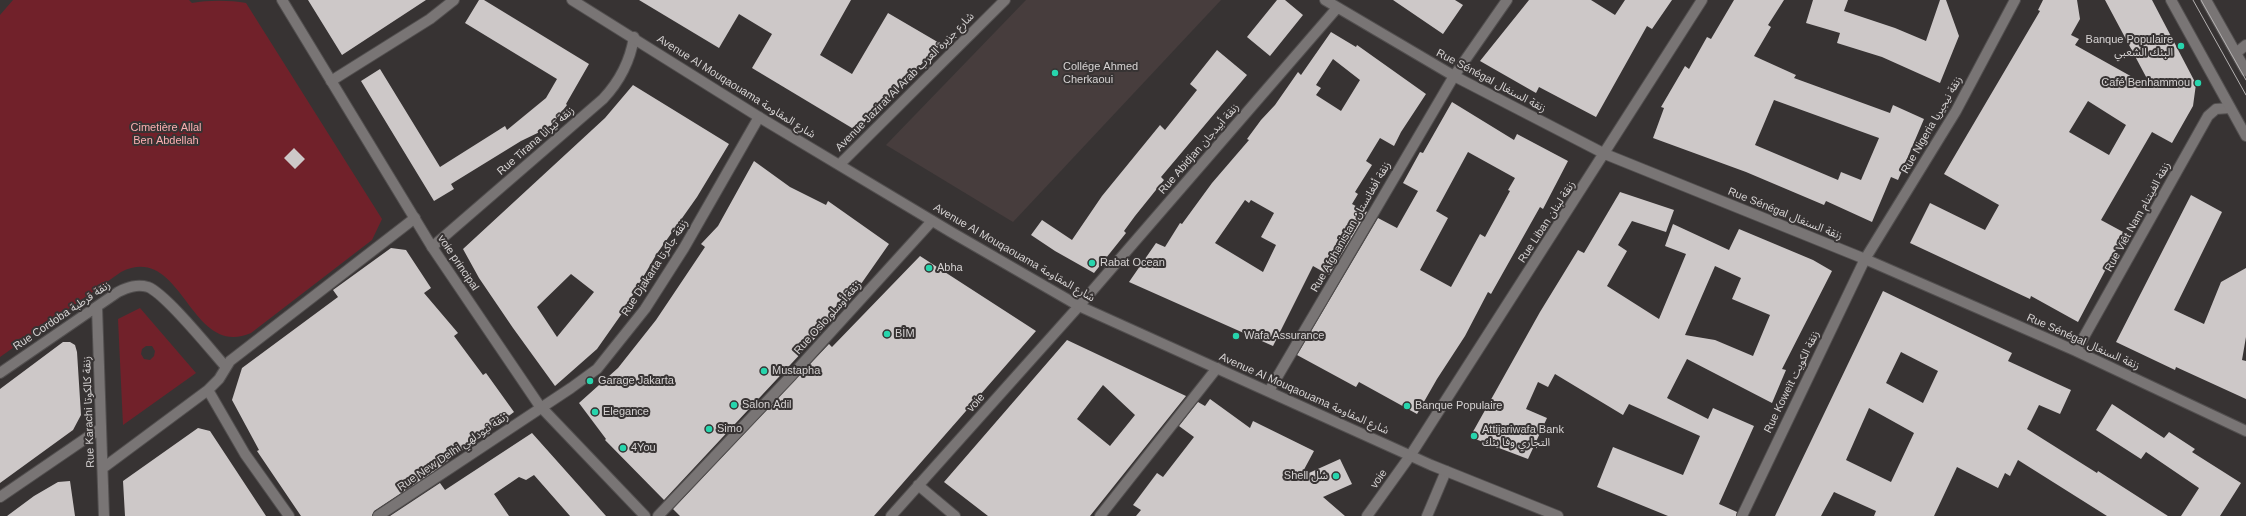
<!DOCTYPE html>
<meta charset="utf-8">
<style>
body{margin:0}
canvas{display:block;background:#373333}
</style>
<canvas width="2246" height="516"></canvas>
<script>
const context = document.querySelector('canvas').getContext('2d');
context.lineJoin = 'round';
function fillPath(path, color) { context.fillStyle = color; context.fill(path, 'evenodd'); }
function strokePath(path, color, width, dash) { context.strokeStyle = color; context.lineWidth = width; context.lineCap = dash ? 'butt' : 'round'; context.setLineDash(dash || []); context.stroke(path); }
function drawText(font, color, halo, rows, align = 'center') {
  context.font = font + ' Helvetica,"Noto Sans Arabic",sans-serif'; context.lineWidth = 4; context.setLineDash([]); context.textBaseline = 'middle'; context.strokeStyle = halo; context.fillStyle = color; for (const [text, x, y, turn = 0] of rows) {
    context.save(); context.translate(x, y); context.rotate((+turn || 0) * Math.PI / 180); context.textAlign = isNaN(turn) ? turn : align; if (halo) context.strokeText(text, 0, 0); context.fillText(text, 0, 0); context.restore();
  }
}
fillPath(new Path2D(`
 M1026,0H1221L1013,222L886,145Z`), '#473d3d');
fillPath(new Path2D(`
 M13,0H189L192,3C208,0 230,0 246,3L382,219L372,240L251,333C189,360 183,241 121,272L0,357V15Z
 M140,308L196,373L123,425L118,319ZM146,346H152L155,351L154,356L150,360L144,359L141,354L142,349Z`), '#71212a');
fillPath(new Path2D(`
 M308,0H426L342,55Z
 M479,0H484L589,64L566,104L567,105L550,127L521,141L451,184L454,189L434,201L361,81L380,69L440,167L505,126L507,130L546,98L557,79L465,23Z
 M639,0H851L820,55L852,74L888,13L941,44L857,131L752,68L772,34L739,14L719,48Z
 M1277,0H1285L1303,15L1270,56L1247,37Z
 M1393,0H1455L1463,5L1443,34Z
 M1529,0H1591L1615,15L1625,0H1672L1652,29L1647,26L1596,117L1539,87L1536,93L1480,61Z
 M1734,0H1784L1768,25L1771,27L1754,56L1796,75L1794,78L1890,113L1893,105L1924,119L1898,180L1891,177L1872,222L1826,201L1824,205L1746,172L1653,138L1664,108L1661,107L1685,66L1689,69L1707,37L1711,39ZM1774,100L1879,138L1861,180L1841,172L1838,180L1755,145Z
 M1813,0H1848L1844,11L1895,28L1926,41L1940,0H1946L1959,36L1940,83L1882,57L1837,43L1840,33L1806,23Z
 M2043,0H2077L2080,19L2071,35L2079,39L2075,45L2152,88L2105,0H2152L2196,84L2193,106L2172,143L2152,132L2101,220L2125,233L2078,322L2031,296L2030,299L1910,243L1930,203L1985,230L1999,205L1944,174L2040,11L2038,10ZM2088,101L2126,125L2109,155L2069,132Z
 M1331,32L1356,47L1357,45L1426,94L1401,132L1394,146L1380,138L1366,161L1372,165L1355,192L1358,194L1352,204L1367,212L1329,275L1313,266L1273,346L1129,282L1156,243L1165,247L1180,223L1182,224L1212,183L1249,140L1247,139L1261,120L1275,105L1298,72L1301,75ZM1333,59L1360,80L1341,111L1316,95L1321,88L1316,85ZM1245,200L1249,203L1251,200L1274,213L1261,237L1276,245L1263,272L1215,243Z
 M1217,50L1247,75L1161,177L1164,180L1135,216L1124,231L1126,233L1094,273L1055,251L1031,235L1042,220L1072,240L1102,196L1160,125L1165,130L1197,90L1190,84Z
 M633,85L729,144L697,197L656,255L623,312L597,349L555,386L513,328L479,278L463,249L605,118ZM571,274L594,292L557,337L537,307Z
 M1452,102L1514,140L1517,134L1568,161L1543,209L1540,207L1491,294L1488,292L1465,336L1437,379L1417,414L1359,382L1356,387L1297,355L1378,218L1397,228L1418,191L1403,183L1420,152L1423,153ZM1468,152L1515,178L1508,190L1510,191L1485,237L1480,234L1451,287L1420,270L1448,218L1436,211Z
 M294,148L305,159L295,169L284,158Z
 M754,161L790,187L826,205L828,201L889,244L847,304L664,500L605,440L606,439L579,403L618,368L656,320L705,247L701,244L718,226Z
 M1620,192L1674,210L1666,232L1632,221L1618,245L1627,251L1607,286L1659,319L1686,254L1665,246L1673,224L1729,250L1739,229L1813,260L1832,271L1782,369L1786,370L1772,403L1687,359L1667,398L1708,419L1713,408L1754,426L1719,504L1737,512L1736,516H1668L1597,487L1613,447L1683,475L1700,436L1629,404L1623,415L1555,374L1548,387L1538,382L1526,409L1547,418L1528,459L1470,437L1540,312L1578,250L1584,253ZM1715,266L1741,278L1732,299L1770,315L1753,356L1715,340L1685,335Z
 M2191,195L2222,212L2174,310L2204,324L2221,282L2246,268V337L2242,360L2246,361V399L2176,367L2175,370L2116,342Z
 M391,248L406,250L431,288L424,293L458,333L454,336L483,375L486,373L514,412L433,472L374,511L372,516H301L257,451L259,450L232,400L242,368L338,297L333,290Z
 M920,256L1036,331L874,516H680L673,509L829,344L832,347Z
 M1883,291L2012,353L2008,361L2071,390L2060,414L2039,405L2027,429L2097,473L2098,471L2168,516H2107L2018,460L2010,476L2005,473L1998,488L1957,467L1934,516H1874L1876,511L1834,492L1821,516H1775ZM1901,352L1938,371L1923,403L1886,383ZM1869,408L1914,433L1891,482L1846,460Z
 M1067,340L1186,396L1090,516H988L944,482ZM1103,385L1135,415L1110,446L1077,419Z
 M63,342H70L75,345L77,352L81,415L73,430L0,483V389Z
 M1210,399L1250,428L1253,421L1314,451L1300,477L1340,459L1352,484L1323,497L1345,516H1136L1141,510L1133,505L1157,473L1163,477L1194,437L1179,426L1198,402L1205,406Z
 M2112,404L2164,438L2169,432L2195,449L2192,452L2241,483L2220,516H2181L2199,488L2146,452L2141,459L2096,430Z
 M198,428L210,431L266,516H125L123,481Z
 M532,433L606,516H570L534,475L526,480L519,477L494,494L509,516H390L440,483L445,490Z
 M70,481L75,516H7L34,496L58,482Z`), '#cdc8c8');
const minor = new Path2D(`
 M1325,0L1454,76L1605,154L1865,259L2076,351L2246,431
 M2236,53L2246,45
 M331,81L430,19L454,0
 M840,164L1005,0
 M432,247L603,99C620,81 630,62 634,37
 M97,307L104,516
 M2076,351L2208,116L2216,109L2230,108
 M0,373L118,292C128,287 137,284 148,287C166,294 210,349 225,366
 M208,390L245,454L289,516
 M1269,391L1454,76L1507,0
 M103,468L208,390L219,379L230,361L415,218
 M918,485L955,516
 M0,497L101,428
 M378,516L571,388L597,369L645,309L684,248L759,117
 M658,516L792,375L932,221
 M891,516L1079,306L1337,8
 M1100,516L1217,368
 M1367,516L1410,456L1702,0
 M1427,516L1446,471
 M1742,516L1865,259L1956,111L2015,0`);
const tertiary = new Path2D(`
 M282,0L432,247L539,405L645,516
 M572,0L759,117L951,232L1079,306L1431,465L1558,516`);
const secondary = new Path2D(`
 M2171,0L2246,136
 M2206,0L2246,71`);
strokePath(minor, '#524f4f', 12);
strokePath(tertiary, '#524f4f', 12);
strokePath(secondary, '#524f4f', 12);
strokePath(minor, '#797575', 10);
strokePath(tertiary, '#797575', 10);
strokePath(secondary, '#797575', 10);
strokePath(new Path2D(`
 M2193,0L2246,95
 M2201,0L2246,80`), '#b4b1b1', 1);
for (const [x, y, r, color] of [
 [2181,46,4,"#27d5ad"],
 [1055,73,4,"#27d5ad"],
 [2198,83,4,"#27d5ad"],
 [1092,263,4,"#27d5ad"],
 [929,268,4,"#27d5ad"],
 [887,334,4,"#27d5ad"],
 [1236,336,4,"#27d5ad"],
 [764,371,4,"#27d5ad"],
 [590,381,4,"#27d5ad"],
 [734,405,4,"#27d5ad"],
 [1407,406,4,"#27d5ad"],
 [595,412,4,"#27d5ad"],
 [709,429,4,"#27d5ad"],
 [1474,436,4,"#27d5ad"],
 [623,448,4,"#27d5ad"],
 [1336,476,4,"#27d5ad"]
]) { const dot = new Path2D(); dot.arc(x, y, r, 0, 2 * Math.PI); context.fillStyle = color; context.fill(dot); strokePath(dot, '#373333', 1.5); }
drawText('11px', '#d6d3d3', '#373333', [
 ["Banque Populaire",2173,40,"right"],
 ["البنك الشعبي",2173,53,"right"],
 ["Collége Ahmed",1063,67],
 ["Cherkaoui",1063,80],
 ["Café Benhammou",2190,83,"right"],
 ["Rabat Ocean",1100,263],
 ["Abha",937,268],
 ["BİM",895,334],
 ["Wafa Assurance",1244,336],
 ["Mustapha",772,371],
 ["Garage Jakarta",598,381],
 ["Salon Adil",742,405],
 ["Banque Populaire",1415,406],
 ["Elegance",603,412],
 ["Simo",717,429],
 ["Attijariwafa Bank",1482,430],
 ["التجاري وفا بنك",1482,443],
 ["4You",631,448],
 ["Shell شل",1328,476,"right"]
], 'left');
drawText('11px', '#d6d3d3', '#373333', [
 ["Rue Sénégal زنقة السنغال",1491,81,28],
 ["Avenue Jazirat Al Arab شارع جزيرة العرب",905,82,-45],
 ["Avenue Al Mouqaouama شارع المقاومة",736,87,32],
 ["Rue Nigeria زنقة نيجيريا",1932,125,-60],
 ["Rue Tirana زنقة تيرانا",536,141,-41],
 ["Rue Abidjan زنقة أبيدجان",1199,149,-49],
 ["Rue Sénégal زنقة السنغال",1785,214,22],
 ["Rue Viêt Nam زنقة الفيتنام",2138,217,-61],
 ["Rue Liban زنقة لبنان",1547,222,-57],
 ["Rue Afghanistan زنقة أفغانستان",1351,227,-60],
 ["Avenue Al Mouqaouama شارع المقاومة",1014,253,30],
 ["voie principal",458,263,56],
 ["Rue Djakarta زنقة جاكرتا",655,268,-57],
 ["Rue Cordoba زنقة قرطبة",62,316,-34],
 ["Rue Oslo زنقة أوسلو",828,318,-48],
 ["Rue Sénégal زنقة السنغال",2083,342,24],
 ["Rue Koweït زنقة الكويت",1792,382,-64],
 ["Avenue Al Mouqaouama شارع المقاومة",1304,394,24],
 ["voie",976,403,-48],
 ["Rue Karachi زنقة كالكوتا",89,412,-92],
 ["Rue New Delhi زنقة نيودلهي",453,452,-34],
 ["voie",1379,479,-55]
]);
drawText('11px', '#faafb1', '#373333', [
 ["Cimetière Allal",166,128],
 ["Ben Abdellah",166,141]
]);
</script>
